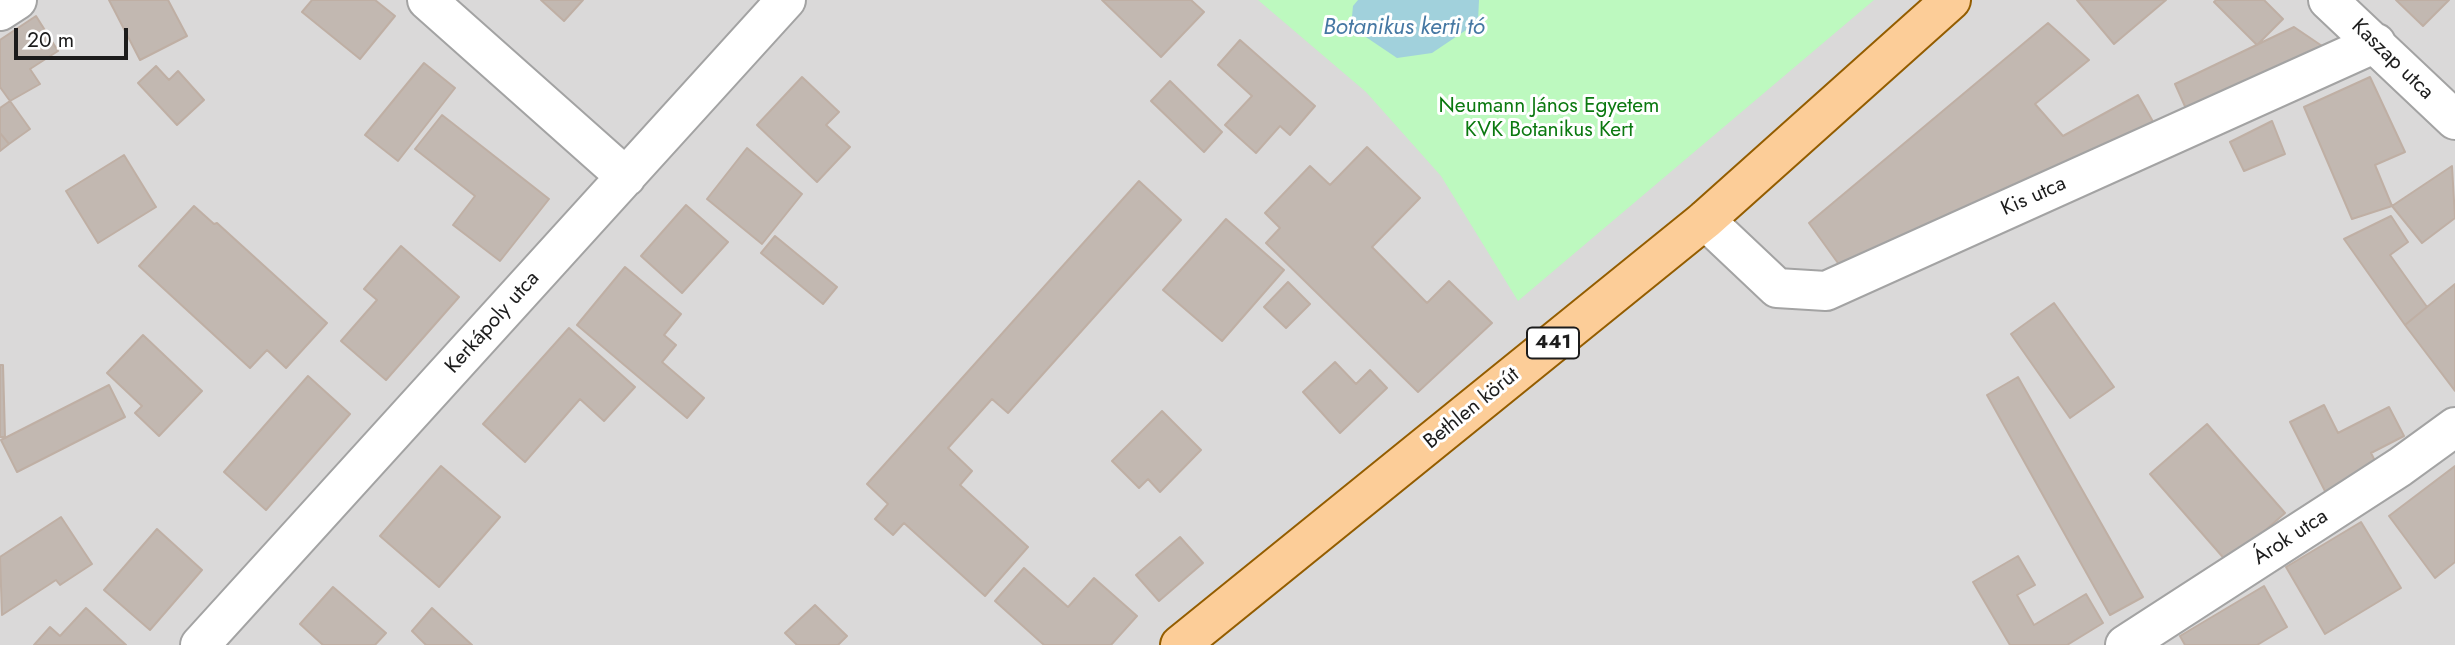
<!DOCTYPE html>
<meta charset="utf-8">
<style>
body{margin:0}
#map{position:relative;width:2455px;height:645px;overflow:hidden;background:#ede9e1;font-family:Jost,sans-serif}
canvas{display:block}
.scale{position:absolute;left:14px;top:28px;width:114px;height:32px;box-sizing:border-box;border:4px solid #1c1c1c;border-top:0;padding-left:9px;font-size:21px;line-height:24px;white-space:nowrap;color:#1c1c1c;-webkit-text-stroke:5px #fff;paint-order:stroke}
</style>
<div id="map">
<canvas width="2455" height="645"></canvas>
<div class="scale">20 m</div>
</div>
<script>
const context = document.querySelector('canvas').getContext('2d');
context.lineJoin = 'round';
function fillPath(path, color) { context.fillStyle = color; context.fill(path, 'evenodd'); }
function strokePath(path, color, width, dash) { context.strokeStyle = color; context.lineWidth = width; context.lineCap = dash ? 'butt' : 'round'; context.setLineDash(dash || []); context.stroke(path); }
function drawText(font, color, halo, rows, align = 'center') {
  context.font = font + ' Jost,sans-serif'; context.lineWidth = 6; context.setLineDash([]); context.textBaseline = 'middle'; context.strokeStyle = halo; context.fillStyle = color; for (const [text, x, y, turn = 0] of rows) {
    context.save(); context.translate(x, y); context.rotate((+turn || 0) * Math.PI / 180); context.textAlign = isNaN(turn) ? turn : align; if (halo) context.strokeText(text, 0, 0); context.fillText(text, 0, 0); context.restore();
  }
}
fillPath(new Path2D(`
 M0,0H2455V645H0Z`), '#dad9d9');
fillPath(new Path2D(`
 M1258,0H1874L1518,301L1441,176L1366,92Z`), '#bdf9bf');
fillPath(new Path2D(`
 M1358,0H1479L1478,22L1432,53L1397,58L1351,27L1353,6Z`), '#a1d1dc');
const building = new Path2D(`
 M109,0H168L187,36L140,60Z
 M312,0H375L395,16L360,59L302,12Z
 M541,0H583L564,21Z
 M1102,0H1191L1204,12L1161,57Z
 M2077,0H2166L2114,44Z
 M2216,0H2264L2283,19L2257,45L2214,2Z
 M2396,0H2449L2423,26Z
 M36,16L58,51L30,69L40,84L10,101L0,87V40Z
 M2048,23L2089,60L2035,104L2063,136L2138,95L2156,127L1843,270L1809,223Z
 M2294,27L2325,48L2188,113L2175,84Z
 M1240,40L1315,106L1290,135L1280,126L1256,153L1225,125L1252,96L1218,65Z
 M424,63L455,88L398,161L365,135Z
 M156,66L169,80L178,71L204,100L177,125L138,83Z
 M802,77L839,112L826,125L850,147L817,182L757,125Z
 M2370,77L2405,152L2375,165L2392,206L2352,219L2304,107Z
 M1170,81L1222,132L1204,152L1151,101Z
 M10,101L30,129L9,144L0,133V108Z
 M442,115L549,199L500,261L453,225L475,196L415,149Z
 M2272,121L2285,154L2244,171L2230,142Z
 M0,133L9,144L0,151Z
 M1367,147L1420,198L1372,247L1427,303L1449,281L1492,323L1418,392L1266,243L1280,228L1265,213L1310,166L1330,185Z
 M747,148L802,194L762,244L707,199Z
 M124,155L156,207L98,243L66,191Z
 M2452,166L2455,218L2422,243L2392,206Z
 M1139,181L1181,220L1008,413L992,399L948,448L972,471L960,485L1028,547L985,596L904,523L893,535L875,519L888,504L867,484Z
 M686,205L728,242L682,293L641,256Z
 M194,206L214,224L217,223L327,323L286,368L267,350L250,368L139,266Z
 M2391,216L2408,242L2390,255L2427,307L2405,325L2344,239Z
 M1226,219L1284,270L1222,341L1163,290Z
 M775,236L837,287L823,304L761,253Z
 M401,246L459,297L386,380L341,341L377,300L364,289Z
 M625,267L681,314L664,335L676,345L662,362L704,398L687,418L577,325Z
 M1288,282L1310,304L1286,328L1264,307Z
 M2455,284V391L2405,325Z
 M2054,303L2114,387L2070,418L2011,334Z
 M569,328L635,387L604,421L580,399L525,462L483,424Z
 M143,335L202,391L159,436L135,413L142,406L107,373Z
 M1335,362L1356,384L1370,370L1387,388L1340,433L1303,392Z
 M0,365H3L5,437H0Z
 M308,376L350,414L266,510L224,472Z
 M2018,377L2143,597L2110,615L1987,395Z
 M109,385L125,417L17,472L1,440Z
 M2324,405L2338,433L2389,407L2404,436L2371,453L2379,469L2327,495L2290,422Z
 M1162,411L1201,450L1160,492L1148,479L1139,488L1112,461Z
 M2207,424L2285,513L2228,563L2150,474Z
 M441,466L500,517L439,587L380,536Z
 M2455,466V562L2435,578L2389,516Z
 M61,517L92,564L60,585L56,580L2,615L0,557Z
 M2361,522L2401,588L2325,634L2286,567Z
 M157,529L202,570L150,630L104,590Z
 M1180,537L1203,563L1159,601L1136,575Z
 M2018,556L2035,585L2017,595L2034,625L2086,594L2103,623L2067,645H2010L1973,582Z
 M1024,568L1068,607L1094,578L1137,616L1111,645H1044L995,601Z
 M2264,586L2287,627L2257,645H2185L2180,636Z
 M333,587L386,633L375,645H323L300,624Z
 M815,605L847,636L838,645H797L785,633Z
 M86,608L126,645H34L50,627L60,636Z
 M432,608L472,645H426L412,631Z`);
fillPath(building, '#c2b8b1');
strokePath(building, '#bfafa4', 2);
const minor = new Path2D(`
 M427,0L626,177
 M2328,0L2455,120
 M0,11L17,0
 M1705,220L1777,288L1826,291L2376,43
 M200,645L786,0
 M2125,645L2400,467L2455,427`);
const major = new Path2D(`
 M1180,645L1705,220L1951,0`);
strokePath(minor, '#a3a3a3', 42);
strokePath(major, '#945d00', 42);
strokePath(minor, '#fff', 38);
strokePath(major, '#fccd98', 38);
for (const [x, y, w] of [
 [1553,343,52]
]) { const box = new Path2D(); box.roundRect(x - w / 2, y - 15.5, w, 31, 5); context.fillStyle = '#fff'; context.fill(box); strokePath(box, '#1c1c1c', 2); }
drawText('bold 19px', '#1c1c1c', null, [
 ["441",1553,343]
]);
drawText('21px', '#1c1c1c', '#fff', [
 ["Kaszap utca",2392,60,44],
 ["Kis utca",2034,197,-24],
 ["Kerkápoly utca",493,323,-48],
 ["Bethlen körút",1472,409,-39],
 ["Árok utca",2291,538,-33]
]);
drawText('21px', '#0b7910', '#fff', [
 ["Neumann János Egyetem",1549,107],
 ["KVK Botanikus Kert",1549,131]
]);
drawText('italic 23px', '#4678a3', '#fff', [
 ["Botanikus kerti tó",1404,28]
]);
</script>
